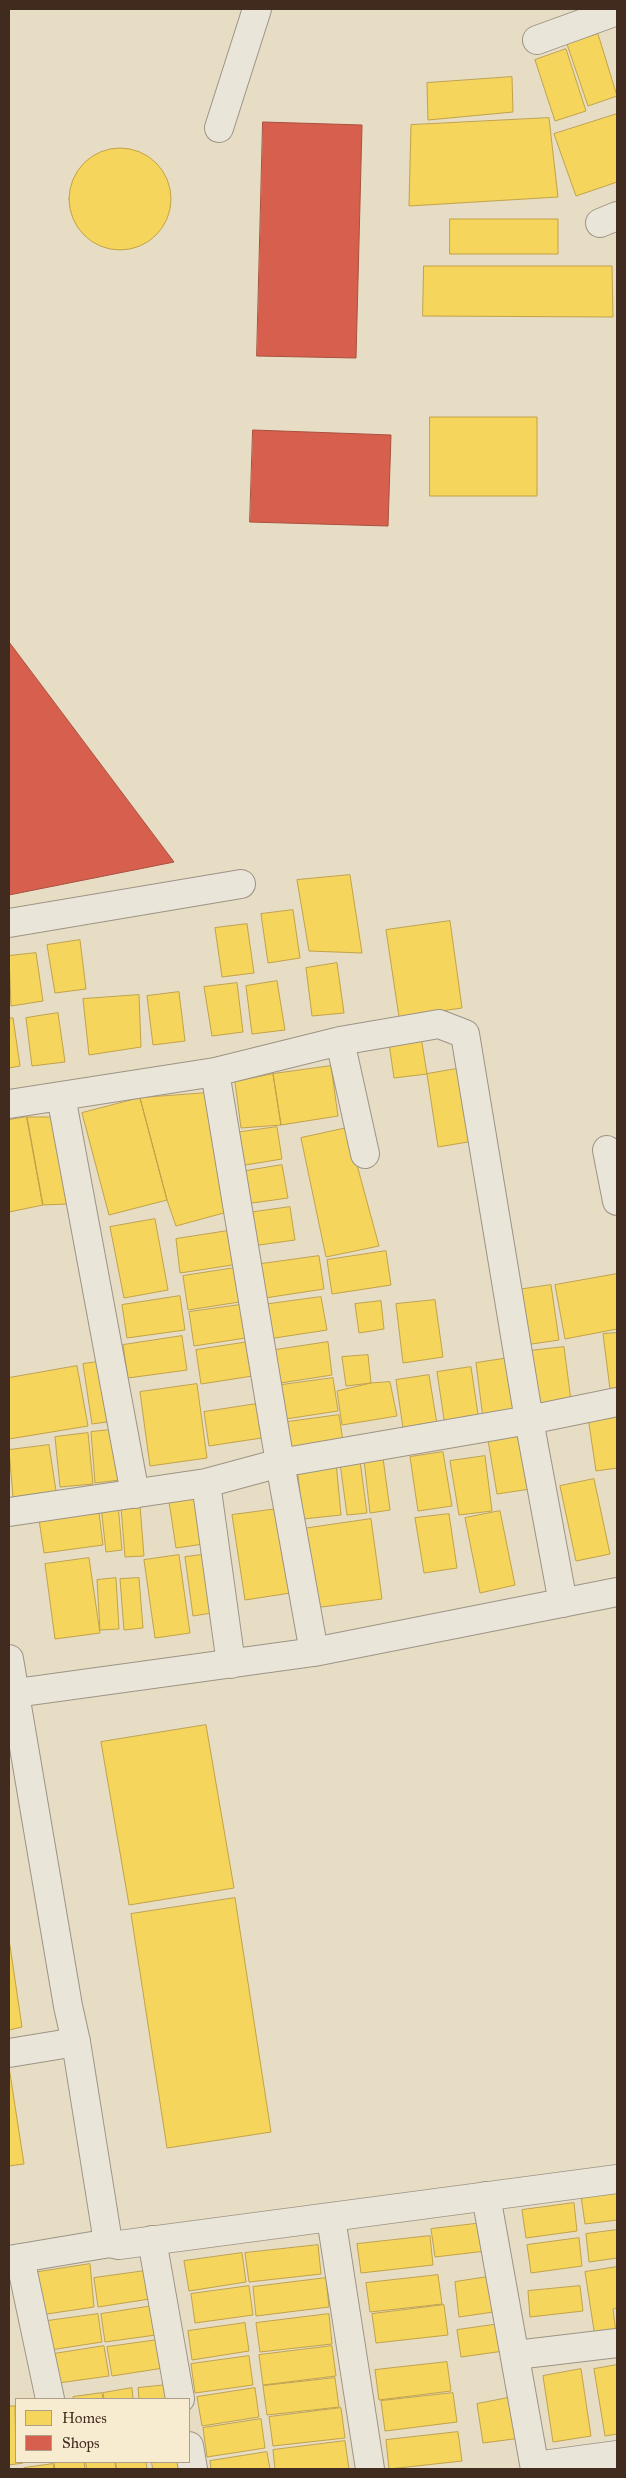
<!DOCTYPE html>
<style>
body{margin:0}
#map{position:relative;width:626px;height:2478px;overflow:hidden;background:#e7dcc4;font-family:"IM FELL Great Primer",serif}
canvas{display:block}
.frame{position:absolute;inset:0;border:10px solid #412a1e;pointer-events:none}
.legend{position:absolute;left:15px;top:2398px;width:175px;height:65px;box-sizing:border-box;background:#f8ecd0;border:1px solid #af9e89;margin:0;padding:6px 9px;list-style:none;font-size:15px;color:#412a1e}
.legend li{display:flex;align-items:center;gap:10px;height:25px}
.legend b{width:25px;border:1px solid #af9e89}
</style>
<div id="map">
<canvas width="626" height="2478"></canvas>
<div class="frame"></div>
<ul class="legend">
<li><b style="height:14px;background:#f6d55c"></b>Homes</li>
<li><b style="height:14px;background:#d6604d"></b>Shops</li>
</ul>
</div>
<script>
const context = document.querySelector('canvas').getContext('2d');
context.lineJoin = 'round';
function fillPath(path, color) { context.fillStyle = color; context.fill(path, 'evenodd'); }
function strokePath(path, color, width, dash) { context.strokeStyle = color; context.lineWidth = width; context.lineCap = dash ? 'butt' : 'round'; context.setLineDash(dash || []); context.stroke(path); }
const homes = new Path2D(`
 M598,34L617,96L588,106L567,44Z
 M566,49L586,111L555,121L535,60Z
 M512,77L513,112L428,120L427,83Z
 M617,114V182L576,196L554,134Z
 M549,118L558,197L409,206L411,125Z
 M69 199a51 51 0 1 1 102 0a51 51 0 1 1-102 0Z
 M450,219H558V254H450Z
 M424,266H612L613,317L423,316Z
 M430,417H537V496H430Z
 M350,875L362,953L309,951L297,880Z
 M293,910L300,958L268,963L261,914Z
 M450,921L462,1008L399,1017L386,930Z
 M247,924L254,973L222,977L215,928Z
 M80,940L86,989L55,993L47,945Z
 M36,953L43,1001L11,1006L9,956Z
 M337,963L344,1013L312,1016L306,968Z
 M277,981L285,1030L252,1034L246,986Z
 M237,983L243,1032L212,1036L204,987Z
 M179,992L185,1041L153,1045L147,996Z
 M139,995L141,1047L89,1055L83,999Z
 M58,1013L65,1062L32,1066L26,1018Z
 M9,1018H13L20,1066L9,1068Z
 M421,1037L427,1074L394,1078L389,1043Z
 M331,1066L338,1116L281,1125L273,1074Z
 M462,1068L474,1141L438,1147L427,1074Z
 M273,1074L281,1125L241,1128L235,1082Z
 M207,1093L231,1211L176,1226L167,1200L140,1098Z
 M140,1098L167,1200L109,1215L82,1113Z
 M27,1117L43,1205L9,1212V1120Z
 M27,1117H52L67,1204L43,1205Z
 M277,1127L282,1159L239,1166L234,1133Z
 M347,1128L379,1246L326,1257L301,1138Z
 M282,1165L288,1198L245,1204L240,1172Z
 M290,1207L295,1240L252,1246L247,1213Z
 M155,1219L168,1290L124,1298L110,1227Z
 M234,1230L239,1264L180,1273L176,1239Z
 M386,1251L391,1285L332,1294L327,1260Z
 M319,1256L324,1289L265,1298L261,1264Z
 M241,1267L246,1301L188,1310L183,1276Z
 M617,1274V1329L565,1339L555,1285Z
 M551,1285L559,1340L525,1345L517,1290Z
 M180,1296L185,1330L127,1338L122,1305Z
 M321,1297L327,1330L268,1339L262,1305Z
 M435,1300L443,1357L403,1363L396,1304Z
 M381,1301L384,1329L359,1333L355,1304Z
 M247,1304L252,1337L194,1346L189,1312Z
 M617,1333V1388L610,1389L603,1334Z
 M182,1336L187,1370L128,1378L123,1345Z
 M255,1341L259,1375L201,1384L196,1350Z
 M328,1342L332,1375L274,1384L269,1351Z
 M564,1347L571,1401L538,1405L529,1351Z
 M368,1355L371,1383L346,1386L342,1357Z
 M509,1358L518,1412L483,1418L476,1363Z
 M105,1361L114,1421L92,1424L83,1364Z
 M77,1366L88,1426L9,1439V1378Z
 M471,1367L479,1421L445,1426L437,1372Z
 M429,1375L438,1430L404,1435L396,1380Z
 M333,1378L338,1411L279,1420L274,1386Z
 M390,1382L397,1416L342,1425L337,1391L371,1383Z
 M197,1384L207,1458L150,1466L140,1392Z
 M263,1403L268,1437L209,1446L204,1412Z
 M617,1412V1468L596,1471L588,1417Z
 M339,1415L344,1448L285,1457L280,1423Z
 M120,1429L128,1479L95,1483L91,1432Z
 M88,1433L93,1484L60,1487L55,1437Z
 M522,1435L530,1489L497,1494L488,1440Z
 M49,1445L56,1491L13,1497L9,1450Z
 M443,1452L452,1506L418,1511L410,1457Z
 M485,1456L492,1511L459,1515L450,1461Z
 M383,1458L390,1510L370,1513L364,1460Z
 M360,1461L367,1513L347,1515L340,1463Z
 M336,1462L341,1515L303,1519L297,1467Z
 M594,1479L610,1554L576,1561L560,1486Z
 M203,1490L211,1543L176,1548L168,1495Z
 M98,1504L103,1545L44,1553L38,1513Z
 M118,1504L122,1550L106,1552L101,1506Z
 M140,1506L144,1556L125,1557L121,1507Z
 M285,1508L297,1592L245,1600L232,1515Z
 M500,1511L515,1585L480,1593L465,1518Z
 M449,1514L457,1568L424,1573L415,1518Z
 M371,1519L382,1599L314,1608L302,1529Z
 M210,1554L218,1612L193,1616L185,1557Z
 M179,1555L190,1633L155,1638L144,1560Z
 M89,1558L100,1633L55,1639L45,1564Z
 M116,1578L119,1629L100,1630L97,1580Z
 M139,1578L143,1628L124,1630L120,1579Z
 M206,1725L234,1888L129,1905L101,1742Z
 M235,1898L271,2132L167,2148L131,1914Z
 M9,1939L22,2027L9,2030Z
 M9,2067L24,2164L9,2166Z
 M617,2191V2220L585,2224L581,2196Z
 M574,2203L577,2231L526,2238L522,2210Z
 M483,2223L486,2251L435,2257L431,2229Z
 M617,2230V2258L589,2262L586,2234Z
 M430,2236L433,2265L361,2273L357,2244Z
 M579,2238L582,2266L531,2273L527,2245Z
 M318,2245L321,2274L249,2282L245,2253Z
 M242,2253L246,2282L189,2291L184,2261Z
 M90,2264L94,2307L40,2315L32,2273Z
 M617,2267V2308L613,2309L616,2333L595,2337L585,2272Z
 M152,2270L156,2298L98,2307L94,2278Z
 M438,2275L442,2304L370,2312L366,2283Z
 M494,2276L500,2311L459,2317L455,2282Z
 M326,2278L329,2307L256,2316L253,2287Z
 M249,2286L253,2315L195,2323L191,2294Z
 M580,2286L583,2311L530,2317L528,2291Z
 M159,2305L163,2334L105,2342L101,2314Z
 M444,2305L448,2335L376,2343L372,2314Z
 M98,2314L102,2342L44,2351L40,2322Z
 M329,2314L332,2344L260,2352L256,2323Z
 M245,2323L249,2351L192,2360L188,2331Z
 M500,2324L504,2351L461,2357L457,2330Z
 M165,2339L170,2367L112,2376L107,2347Z
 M104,2346L109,2376L51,2384L47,2355Z
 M332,2346L336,2376L263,2385L259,2355Z
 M249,2356L253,2385L195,2393L191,2364Z
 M447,2362L451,2391L379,2400L375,2370Z
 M617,2365V2434L605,2436L594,2369Z
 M581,2369L591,2436L553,2442L543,2376Z
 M335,2378L339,2407L267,2415L263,2386Z
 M167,2385L169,2399H139L138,2388Z
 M132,2388L133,2399H104L103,2393Z
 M255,2388L259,2417L202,2426L197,2397Z
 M102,2393L103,2399H73V2397Z
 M453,2393L457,2422L385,2431L381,2401Z
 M513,2397L521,2438L483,2443L477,2404Z
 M9,2406H15L16,2462L23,2463L9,2465Z
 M341,2408L345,2438L273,2446L269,2417Z
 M261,2419L265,2448L207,2457L203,2428Z
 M458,2432L462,2461L389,2469L386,2440Z
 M345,2441L349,2469H275L273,2450Z
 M267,2452L270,2469H211L210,2461Z
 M64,2462H84L85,2469H55L54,2463Z
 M86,2462H115L116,2469H87Z
 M116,2462H146L147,2469H117Z
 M152,2462H182L183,2469H153Z
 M53,2464L54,2469H24V2468Z`);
fillPath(homes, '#f6d55c');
strokePath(homes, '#c0a249', 1);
const shops = new Path2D(`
 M263,122L362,125L356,358L257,356Z
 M253,430L391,435L388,526L250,522Z
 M9,642L174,862L9,895Z`);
fillPath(shops, '#d6604d');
strokePath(shops, '#a9503f', 1);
const minor = new Path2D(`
 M537,40L617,11
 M219,128L257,9
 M600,223L617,216
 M9,923L241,884
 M340,1041L365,1154
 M215,1072L280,1463L314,1652
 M61,1096L135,1494
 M9,1104L215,1072L340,1041L439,1024L465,1034L529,1420L563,1603
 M607,1150L617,1201
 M206,1483L231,1664
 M9,1512L206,1483L280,1463L529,1420L617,1402
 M16,1693L314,1652L617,1592
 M9,2053L76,2042
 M486,2196L535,2469
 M331,2218L370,2469
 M152,2240L180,2399
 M20,2258L50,2399
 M9,2260L110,2243
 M516,2355L617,2343
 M189,2446L193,2469
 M535,2466L617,2455`);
const tertiary = new Path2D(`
 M9,1659L68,2006L76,2042L107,2236L110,2243L119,2245L617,2179`);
strokePath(minor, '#9d9485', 30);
strokePath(tertiary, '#9d9485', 30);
strokePath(minor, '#eae5d9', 28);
strokePath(tertiary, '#eae5d9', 28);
</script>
